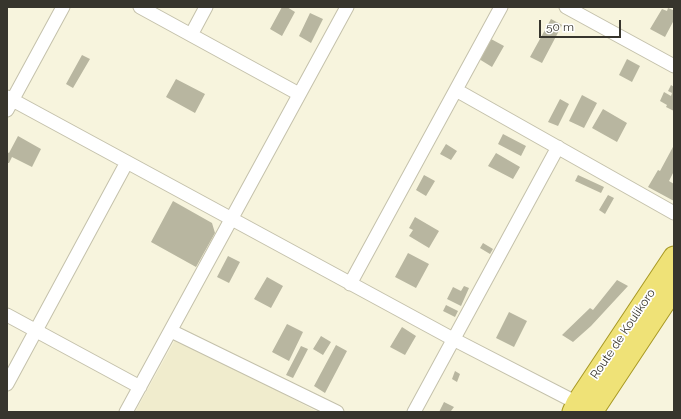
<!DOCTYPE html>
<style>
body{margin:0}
#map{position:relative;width:681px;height:419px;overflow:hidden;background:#f7f4dd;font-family:Raleway,sans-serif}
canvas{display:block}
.frame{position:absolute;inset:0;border:8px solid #37352d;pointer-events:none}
.scale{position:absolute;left:539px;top:20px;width:82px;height:18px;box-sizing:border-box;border:2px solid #37352d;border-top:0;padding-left:5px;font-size:12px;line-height:14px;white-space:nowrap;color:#37352d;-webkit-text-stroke:3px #fff;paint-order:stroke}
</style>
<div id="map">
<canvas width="681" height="419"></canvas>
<div class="frame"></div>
<div class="scale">50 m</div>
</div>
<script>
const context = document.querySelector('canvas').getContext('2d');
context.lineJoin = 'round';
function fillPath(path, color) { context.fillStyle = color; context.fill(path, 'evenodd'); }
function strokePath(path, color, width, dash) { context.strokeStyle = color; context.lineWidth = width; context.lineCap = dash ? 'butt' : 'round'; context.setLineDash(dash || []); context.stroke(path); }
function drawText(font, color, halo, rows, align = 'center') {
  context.font = font + ' Raleway,sans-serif'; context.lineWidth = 3.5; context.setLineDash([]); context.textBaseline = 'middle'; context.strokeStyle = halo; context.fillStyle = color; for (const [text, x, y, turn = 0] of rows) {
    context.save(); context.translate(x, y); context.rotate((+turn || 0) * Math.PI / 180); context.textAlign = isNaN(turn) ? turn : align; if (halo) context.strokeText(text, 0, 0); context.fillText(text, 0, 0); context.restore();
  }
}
fillPath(new Path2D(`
 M176,338L318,412H135Z`), '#f0eccd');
fillPath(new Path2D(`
 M282,7H287L295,12L282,36L270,29Z
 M668,8L673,10L674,8V20L665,37L650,29L662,9L667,11Z
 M310,13L323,19L311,43L299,36Z
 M551,19L562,25L542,63L530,57Z
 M491,39L504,46L492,67L479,59Z
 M82,55L90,59L73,88L66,84Z
 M627,59L640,66L632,82L619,75Z
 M176,79L205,94L195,113L166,97Z
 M671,85L674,87V111L666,107L667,105L660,101L664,92L671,96L672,93L668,91Z
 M582,95L597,103L584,128L569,121Z
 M560,99L569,104L558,126L548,122Z
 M603,109L627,123L617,142L592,128Z
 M503,134L526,146L521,156L498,144Z
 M18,136L41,149L32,167L12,157L9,163H7V152L9,153Z
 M446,144L457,151L451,160L440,154Z
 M674,145V171L669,181L674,184V201L648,187L658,170L660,171Z
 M496,153L520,167L513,179L488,166Z
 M424,175L435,181L426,196L416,190Z
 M578,175L604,187L601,193L575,181Z
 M608,195L614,198L605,214L599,210Z
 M173,201L212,223L215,233L196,267L151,242Z
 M415,217L439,231L429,248L409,236L413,230L409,228Z
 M483,243L493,249L490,254L480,248Z
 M408,253L429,264L416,288L395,277Z
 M228,256L240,262L229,283L217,277Z
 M267,277L283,286L271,308L254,299Z
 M617,280L628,286L591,326L573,342L562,335L590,308L593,310Z
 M464,286L469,288L461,306L447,299L453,287L461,291Z
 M446,305L458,311L455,317L443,311Z
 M509,312L527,321L514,347L496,338Z
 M287,324L303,332L289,361L272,352Z
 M402,327L416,336L405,355L390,347Z
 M321,336L331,342L323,355L313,349Z
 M336,345L347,351L325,393L314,386Z
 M301,346L308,349L293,378L286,375Z
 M455,371L460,374L457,382L452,379Z
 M444,402L454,407L451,411L454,412H439Z`), '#b8b6a0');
const street = new Path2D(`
 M140,7L299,94
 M566,7L674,66
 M191,35L206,7
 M456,90L674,213
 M7,97L453,339L583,406
 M7,110L63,7
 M350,284L501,7
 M7,315L140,387
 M171,331L337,412
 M7,384L127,162
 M126,412L347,7
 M414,412L558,147`);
const primary = new Path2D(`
 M573,412L577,403L674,257
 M592,412L674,288`);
strokePath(street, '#c4c1ab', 15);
strokePath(primary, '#a79823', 23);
strokePath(street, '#fff', 13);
strokePath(primary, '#efe277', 21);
drawText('12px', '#37352d', '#fff', [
 ["Route de Koulikoro",623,334,-56]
]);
</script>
